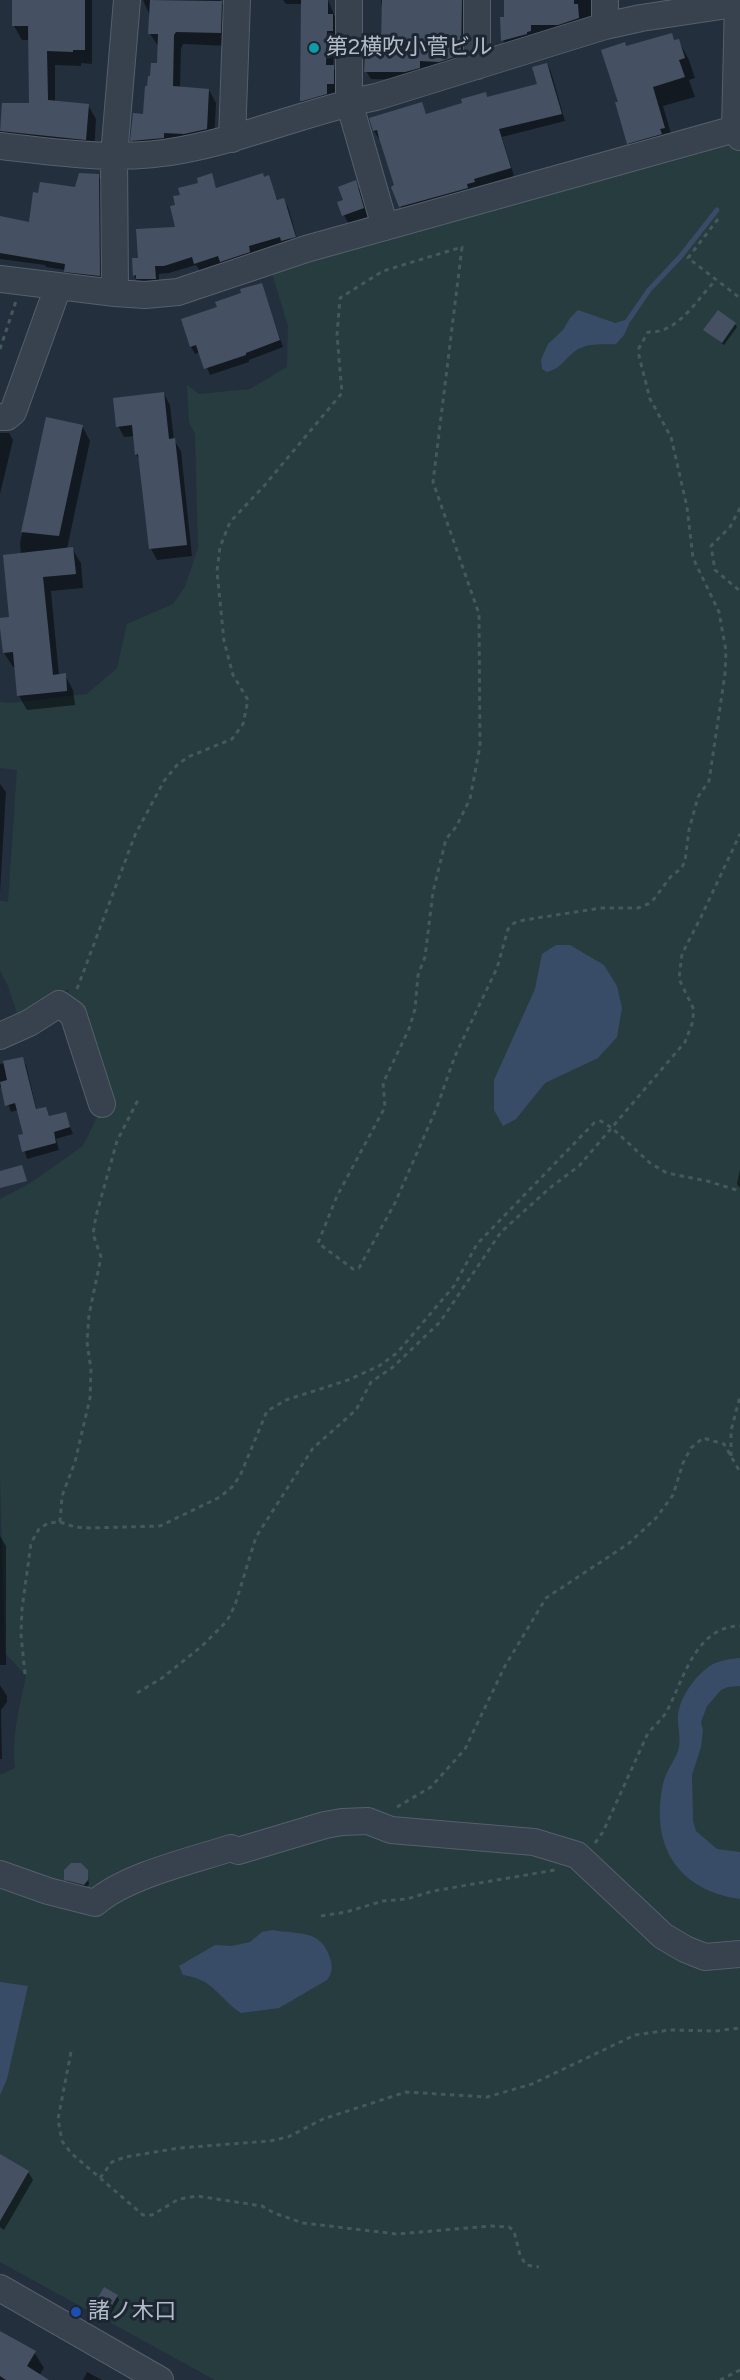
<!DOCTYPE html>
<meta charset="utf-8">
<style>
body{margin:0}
canvas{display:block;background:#242f3e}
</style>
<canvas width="740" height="2380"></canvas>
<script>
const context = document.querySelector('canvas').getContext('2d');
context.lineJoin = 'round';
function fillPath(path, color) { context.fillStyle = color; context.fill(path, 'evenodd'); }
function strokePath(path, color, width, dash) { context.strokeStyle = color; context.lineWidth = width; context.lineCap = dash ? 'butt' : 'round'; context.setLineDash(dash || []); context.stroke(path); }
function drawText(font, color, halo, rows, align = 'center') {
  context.font = font + ' Figtree,"Noto Sans JP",sans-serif'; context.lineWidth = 6; context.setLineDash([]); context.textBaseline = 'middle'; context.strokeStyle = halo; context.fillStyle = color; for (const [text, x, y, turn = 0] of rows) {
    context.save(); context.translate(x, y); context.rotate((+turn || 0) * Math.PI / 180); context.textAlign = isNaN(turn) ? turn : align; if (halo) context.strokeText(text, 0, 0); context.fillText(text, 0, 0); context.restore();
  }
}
fillPath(new Path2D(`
 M734,141L740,151V2380H215L0,2262V1775L15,1768C11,1737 20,1705 26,1676L5,1653L0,1477V1199L29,1184L83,1146L100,1111L68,989L20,1022L8,986L0,970V901L8,902L17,770L0,768V702L10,703L87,694L117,668L127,624L173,604L185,587L198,548L195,434L189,422L187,385L199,394L250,389L287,367L288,326L271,270Z`), '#263c3f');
fillPath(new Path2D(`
 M578,310L615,323L625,320L629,324L624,335L616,344C601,345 586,342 574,352C564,360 560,369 547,372L542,369L541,360L548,344L563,330L570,318Z
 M556,945H570L604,965L617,986L622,1008L617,1037L598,1058L545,1083L516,1119L503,1126L494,1110V1080L535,989L542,954Z
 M740,1658V1686L728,1687L721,1690L707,1706L701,1722L703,1730L701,1747L692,1775L693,1821L696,1831L717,1849L740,1852V1899C677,1890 650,1845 663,1784C666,1770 677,1758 679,1747C681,1736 677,1725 678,1715C680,1698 693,1679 706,1669C714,1661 729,1659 740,1658Z
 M272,1930C297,1935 321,1928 330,1958C333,1967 332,1973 327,1980L279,2008L241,2013C218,1998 214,1979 183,1975L179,1966L215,1945L232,1946L250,1942L262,1932Z
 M0,1982L28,1986L7,2079L0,2095Z`), '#394c67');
fillPath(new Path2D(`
 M14,0H92V64L81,63V66L55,65V102L88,105L96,119L94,153L0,135V125L31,105L30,40H22L14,26Z
 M143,0H220L229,15L228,46L183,44L181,49L180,88L209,90L216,103L214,142L139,153L132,140L145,115L149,88L159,65V47L150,34V16Z
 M283,0H328L340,29V44H334L333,67L341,80V97L309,113L301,100L303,4H286Z
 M381,0H466L465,63L410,80L371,79L366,71L383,46V12Z
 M506,0H593L591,23L563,32L534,33L535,39L507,48L503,40Z
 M678,40L689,60L695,78L689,80L695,97L663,106L675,147L640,162L629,143L620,103L626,48Z
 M547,64L551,72L565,121L502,137L514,176L405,215L393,188L396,186L381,138L379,139L374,131L371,119L421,104L427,115L539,85Z
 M98,175L102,183L103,282L70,278L65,270L46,267L45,265L0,259V217L30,223L76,189Z
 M211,175L217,189L268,177L278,201L283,199L288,207L299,245L200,271L196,265L169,273L159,274V287L139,284L134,276V260H140L177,228V206L182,196Z
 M355,182L360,190L368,217L348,223L344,215L345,201Z
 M261,284L283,347L249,360V362L210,375L200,352L195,354L191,347L219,308Z
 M735,324L737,327L724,345L705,330Z
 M164,394L170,405L174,440L181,451L192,556L157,560L151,549L141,462L136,454L135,436L124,437L118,426Z
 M47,419L82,426L90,441L67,549H72L81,563L83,588L51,591L59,676L65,675L73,690L75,705L27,710L19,696L16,667H13L4,653L21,554L20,543Z
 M0,433H9L13,440L0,494Z
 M0,784L6,792L0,893Z
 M22,1059L26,1065L37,1111L45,1109L50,1117L65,1114L73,1134L56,1139L59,1150L27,1159L20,1136L24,1135L18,1110L11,1112L2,1087H0V1064Z
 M740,1169V1188L737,1184Z
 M0,1536L6,1546V1665H0Z
 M0,1685L7,1696V1702L1,1710L2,1759H0Z
 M87,1871L89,1884L86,1888L68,1883L66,1879Z
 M0,2162L28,2172L33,2180L4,2230L0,2227Z
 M117,2296L119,2300L108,2319L95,2312L93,2308Z
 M0,2333L34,2352L44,2368L39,2376L45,2380H0Z
 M87,2372L102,2380H83Z`), '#0007');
strokePath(new Path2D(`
 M627,322L649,290L680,257L717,210`), '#394c67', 5);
fillPath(new Path2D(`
 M12,0H85V50H73V52L47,51L48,100L89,104L86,140L0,131L2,103H29L28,26H12Z
 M150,0L222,1L221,33L176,32L174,35L173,86L209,89L207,129L184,134L164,133V138L130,141L133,113L143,114L145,86H147L148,76H150L151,63H157L158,34H148Z
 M301,0H328V14H333V31H327L326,65H334V84H327V94L303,101H300Z
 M382,0H462L461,55L439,62L420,61V68L405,72H364L366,43L381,44Z
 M504,0H574V4H578L579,18L558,25H531V31L527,32V34L501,41L500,17H504Z
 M672,33L674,40L679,39L685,58L679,60L685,77L653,87L665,128L660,129L662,134L627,144L615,102H618L601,50L625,42L626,46Z
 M547,63L562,114L499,129L511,168L474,179L475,182L467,184L468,188L399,207L391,187L394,185L379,138L377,130L373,131L369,118L422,102L426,114L462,103L461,99L486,92L487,97L537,84L532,67Z
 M79,173L99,174L100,276L64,272L65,264L0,253V216L29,222L33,192L38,193L40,182L75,187Z
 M212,173L216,188L263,173L264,177L269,175L277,200L284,198L296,237L281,241L280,237L249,246L250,252L220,262L218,256L194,264L192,257L164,266H155L156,279H136V275L133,276L132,258H138L136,229L175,227L170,206L175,205L173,196L180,195L178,188L198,183L197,178Z
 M356,180L364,208L342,216L337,202L343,200L338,187Z
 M262,283L280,340L246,353V355L204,369L196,345L190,347L181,319L217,307L215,302L241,293L240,289Z
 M718,310L736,323L722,343L703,330Z
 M164,392L169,439L175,438L187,545L149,549L138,454L135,455L132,425L116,427L113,398Z
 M46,417L83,425L59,536L21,532Z
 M73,547L76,574L43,577L53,675L66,673L67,691L17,696L13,652L3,653L0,628V618L9,617L3,555Z
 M23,1057L36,1109L46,1107L49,1116L66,1112L70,1127L54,1132L56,1143L22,1152L18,1135L23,1134L15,1103L5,1106L0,1082L7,1080L3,1061Z
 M22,1165L27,1181L0,1188V1171Z
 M71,1863H81L88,1870V1880L84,1885L64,1880V1870Z
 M0,2154L29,2171L0,2221Z
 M104,2287L118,2295L106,2316L92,2308Z
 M0,2331L36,2351L27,2366L49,2380H6L0,2376Z`), '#455162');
const minor = new Path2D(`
 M349,0V102L385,227
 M477,0V66
 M605,0V26
 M738,0L735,129L740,137
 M232,139L237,0
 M0,146C60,153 122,162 182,150C248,138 310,110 376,97L605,26L641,18L740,3
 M0,279L115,293L145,295L178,292L306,249L735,129
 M115,293L114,156L127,0
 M0,417H7L13,412L58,287
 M0,1036L29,1023L59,1004L73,1014L102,1104
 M0,1874L48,1891L95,1903C126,1876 190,1861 231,1848L238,1851L325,1825L342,1822L368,1821L391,1830L534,1842L577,1855L663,1936L685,1949L705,1957L740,1954
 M0,2288L160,2380`);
strokePath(minor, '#565f6c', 28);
strokePath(new Path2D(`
 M718,219L688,258L740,298
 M0,349L16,301
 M740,508L730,527L711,546L715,570L740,591
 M77,989L135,835L164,781L177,765L188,757L232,739L243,724L248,700L233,675L224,641L217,571L220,547L230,522L264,486L342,393L337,335L340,298L383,271L462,247L433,482L479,614L480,746L470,799L456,827L446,839L433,892L425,957L418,975L415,1009L409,1029L383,1083L385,1107L337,1196L318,1243L353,1269L359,1268L395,1203L437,1107L455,1056L497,968L508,929L514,923L524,920L601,908H638L648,904L654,899L672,875L681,869L685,861L689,830L698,797L709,781L725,674L726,651L719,612L693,558L687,507L671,437L650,399L639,356V348L648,332C678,334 697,299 715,281
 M731,1456V1431L740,1396
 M60,1522L62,1496L75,1462L90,1398L91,1370L87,1342L89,1315L101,1257L93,1234L96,1216L117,1141L139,1098
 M25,1674L21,1635L22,1609L31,1543L39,1529L48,1523L60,1522L75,1527L91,1528L160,1526L220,1497L232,1487L240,1476L267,1411L286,1400L348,1380L379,1366L397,1353L454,1286L477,1244L594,1123L601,1121L612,1128L650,1163L667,1173L707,1181L740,1191
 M137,1693L162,1678L202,1646L227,1621L235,1605L256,1537L313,1448L356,1410L371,1382L393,1367L440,1322L501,1232L551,1187L579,1166L685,1042L692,1024L694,1010L679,979L682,954L701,917L740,834
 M397,1807L431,1787L465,1749L505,1666L546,1598L628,1544L656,1518L673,1495L683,1463L691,1448L703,1438L724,1444L740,1472
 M595,1843L603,1832L648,1733C655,1725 663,1719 668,1709C684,1677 697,1626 740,1626
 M321,1916L346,1912L383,1901L407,1899L433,1891L555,1870
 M71,2052L58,2119L62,2141L71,2153L143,2215H152L179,2199L197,2196L262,2206L274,2213L303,2223L397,2234L491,2226L509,2227L514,2231L520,2255L526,2265L539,2267
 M100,2178L112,2162L125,2157L179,2148L270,2141L288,2137L323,2119L406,2092L487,2097L532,2084L635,2035L670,2030L715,2031L740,2028
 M720,2380L740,2370`), '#44595c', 3, [4.5, 4.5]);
strokePath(minor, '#38414e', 26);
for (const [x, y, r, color] of [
 [314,48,6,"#0f9aa8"],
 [76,2312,6,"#1a4fb4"]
]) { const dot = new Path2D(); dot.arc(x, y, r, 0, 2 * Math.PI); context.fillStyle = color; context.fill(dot); strokePath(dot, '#1d2633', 2); }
drawText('22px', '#b4bcc9', '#1d2633', [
 ["第2横吹小菅ビル",326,48],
 ["諸ノ木口",88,2312]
], 'left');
</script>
